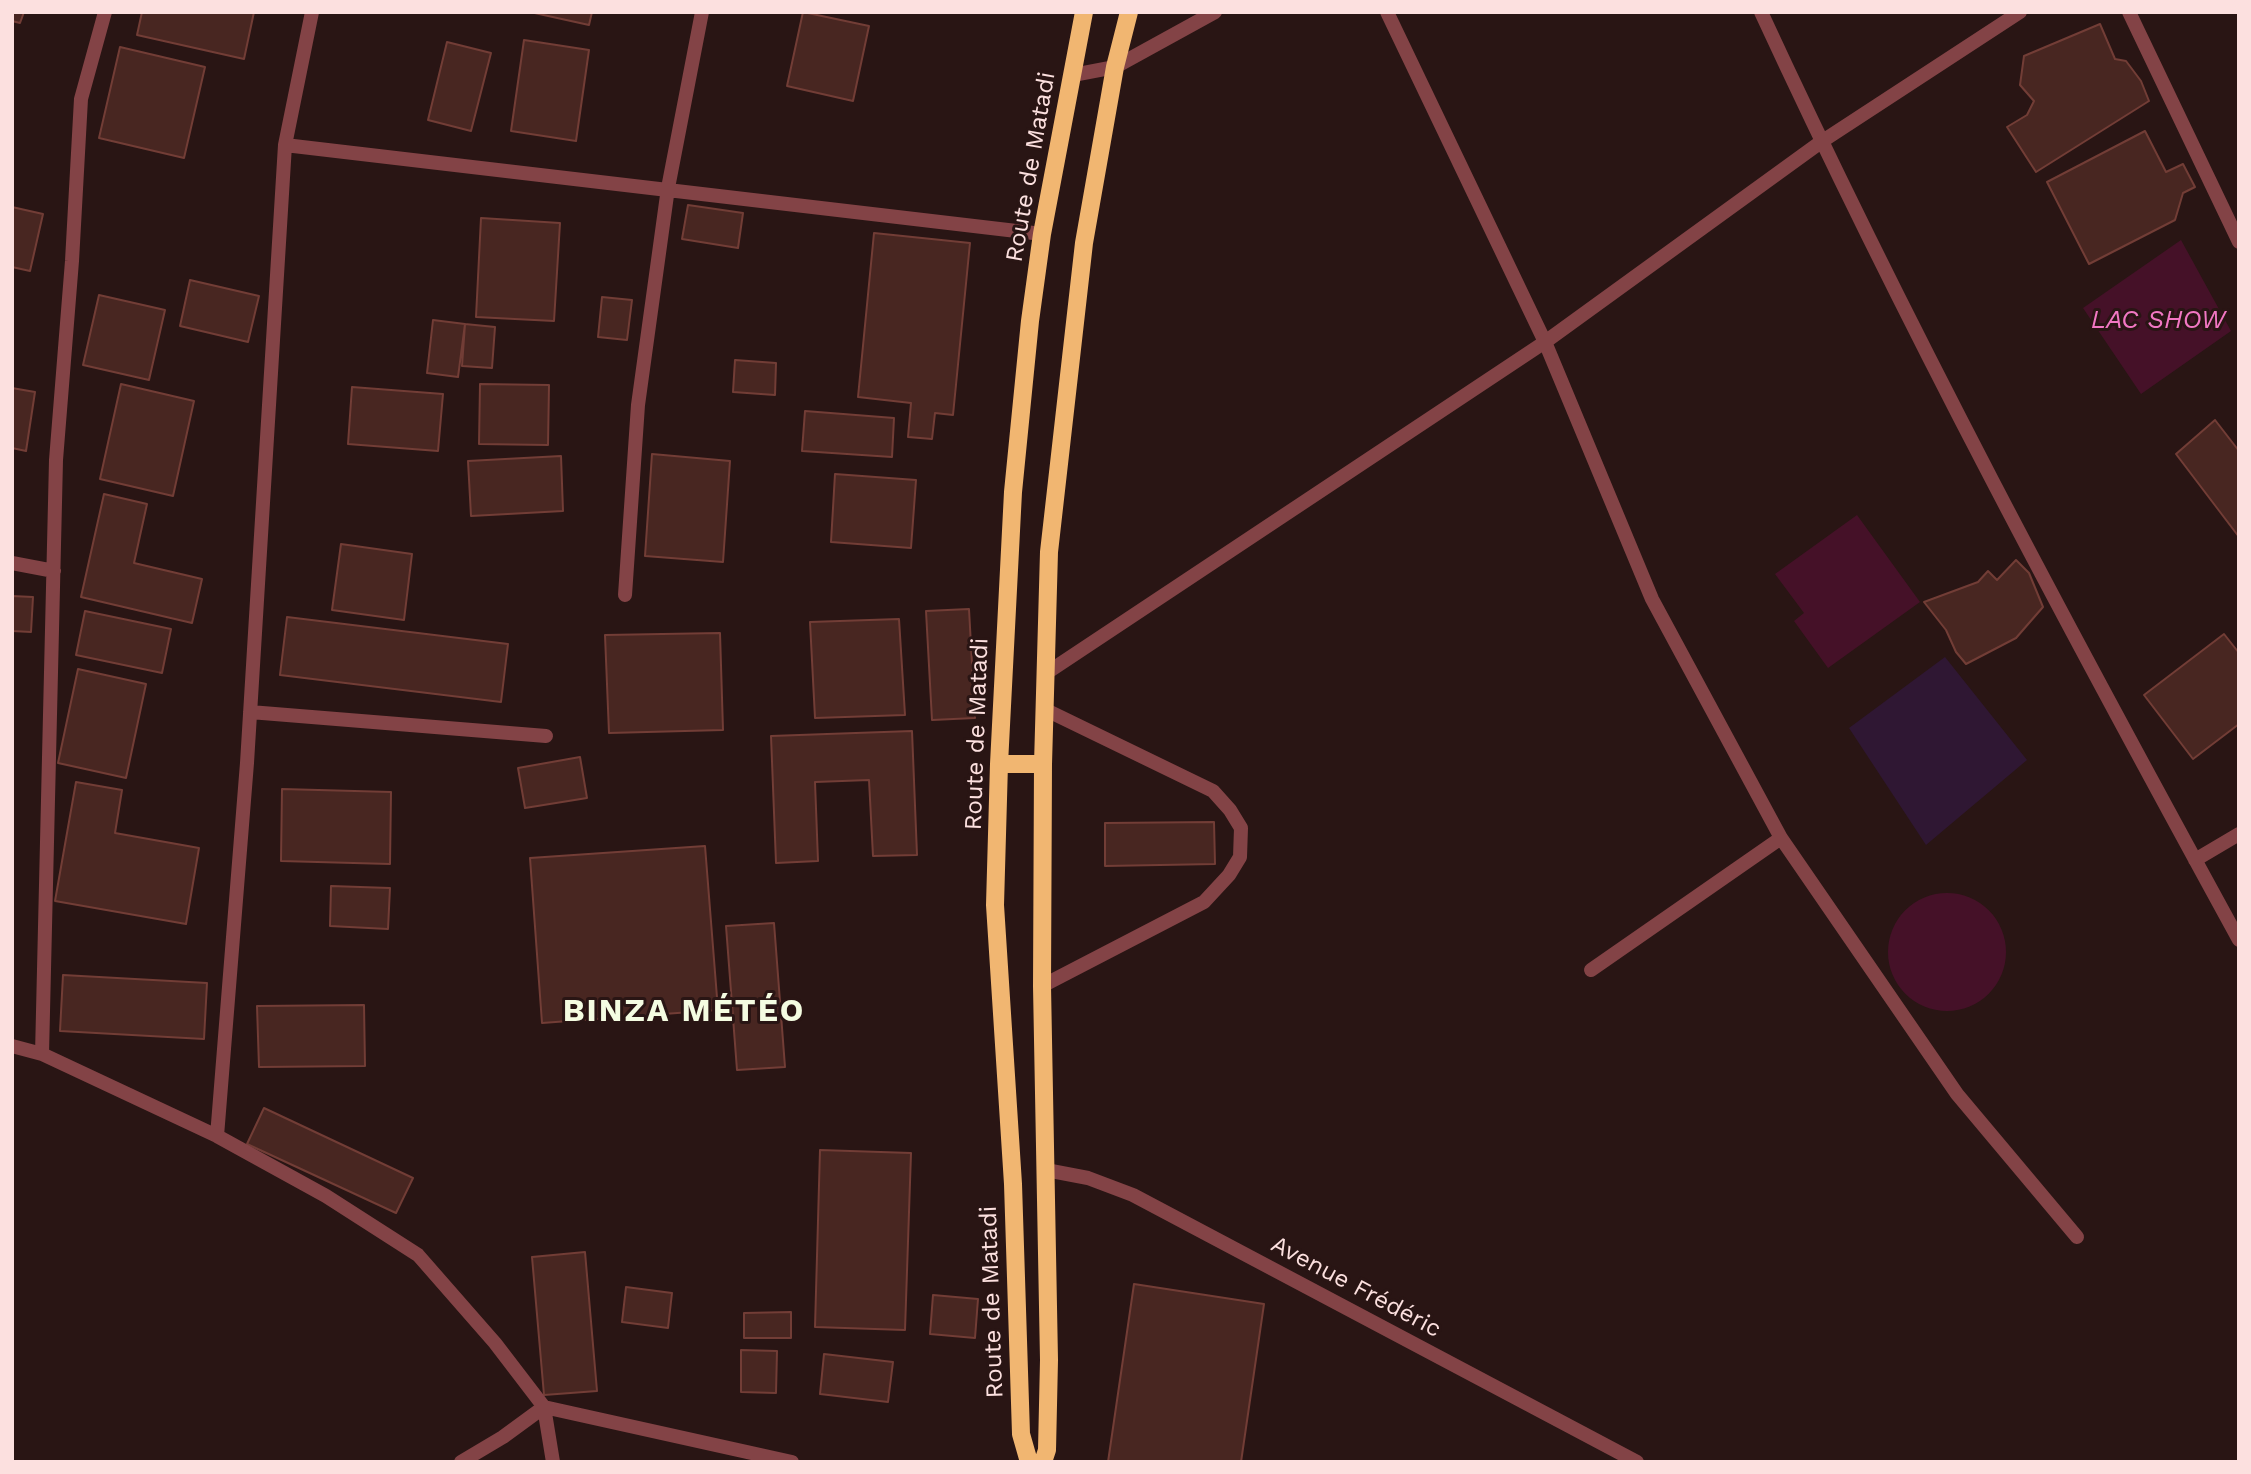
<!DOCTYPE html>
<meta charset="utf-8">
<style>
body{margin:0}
#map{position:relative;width:2251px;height:1474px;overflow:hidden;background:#291514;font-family:"Work Sans",sans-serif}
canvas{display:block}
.frame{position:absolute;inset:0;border:14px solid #fce0df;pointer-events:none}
</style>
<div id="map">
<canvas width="2251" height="1474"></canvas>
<div class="frame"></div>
</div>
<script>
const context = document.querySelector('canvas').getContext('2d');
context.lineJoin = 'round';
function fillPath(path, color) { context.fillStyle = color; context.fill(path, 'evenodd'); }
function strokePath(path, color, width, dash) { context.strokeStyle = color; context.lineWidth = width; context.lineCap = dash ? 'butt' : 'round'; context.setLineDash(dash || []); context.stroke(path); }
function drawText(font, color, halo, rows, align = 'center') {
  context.font = font + ' "Work Sans",sans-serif'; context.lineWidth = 6; context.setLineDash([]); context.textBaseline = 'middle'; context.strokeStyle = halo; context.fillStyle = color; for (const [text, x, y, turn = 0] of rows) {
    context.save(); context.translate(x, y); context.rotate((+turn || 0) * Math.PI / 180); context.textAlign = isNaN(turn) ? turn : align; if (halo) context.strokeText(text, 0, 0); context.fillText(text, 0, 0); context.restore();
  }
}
fillPath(new Path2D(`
 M1945,657L2027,760L1926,845L1849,728Z`), '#2f1733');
fillPath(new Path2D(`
 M2181,240L2231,331L2141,394L2083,308Z
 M1857,515L1920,602L1828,668L1794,621L1804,613L1775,574Z
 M1888 952a59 59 0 1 1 118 0a59 59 0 1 1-118 0Z`), '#451128');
const building = new Path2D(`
 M12,12H24L20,23L12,21Z
 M142,12H254L244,59L137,35Z
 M530,12H592L589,25Z
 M803,12L869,26L853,101L787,86Z
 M2100,24L2115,59L2126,61L2141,81L2149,101L2036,172L2007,127L2027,115L2034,101L2020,85L2024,56Z
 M524,40L589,50L576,141L511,131Z
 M447,42L491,53L471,131L428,120Z
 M120,47L205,67L184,158L99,138Z
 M2145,131L2166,172L2183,164L2195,187L2183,193L2175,220L2089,264L2047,182Z
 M688,205L743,213L738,248L682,239Z
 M12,207L43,214L30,271L12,267Z
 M481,218L560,223L554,321L476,317Z
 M874,233L970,243L953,415L935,413L932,439L908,437L911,403L858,397Z
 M190,280L259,296L248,342L180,326Z
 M99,295L165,310L149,380L83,365Z
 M602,297L632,300L627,340L598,337Z
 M433,320L465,324L458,377L427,373Z
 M465,324L495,327L492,368L462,366Z
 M735,360L776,363L775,395L733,392Z
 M121,384L194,401L173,496L100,479Z
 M480,384L549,385L548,445L479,444Z
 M352,387L443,394L438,451L348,444Z
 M12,388L35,392L26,451L12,448Z
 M805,411L894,418L892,457L802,451Z
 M2215,420L2239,451V537L2176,454Z
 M652,454L730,461L723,562L645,556Z
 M561,456L563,511L471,516L468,461Z
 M835,474L916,480L911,548L831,542Z
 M104,494L147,504L134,563L202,579L192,623L81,597Z
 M341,544L412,554L404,620L332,610Z
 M2016,560L2029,573L2043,607L2016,638L1966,664L1956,652L1946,630L1924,602L1978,582L1988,571L1997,580Z
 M12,596L33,597L31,632L12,631Z
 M969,609L975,718L932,720L926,611Z
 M85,611L171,629L162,673L76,655Z
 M287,617L508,644L501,702L280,675Z
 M899,619L905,715L815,718L810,622Z
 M720,633L723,730L609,733L605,635Z
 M2224,634L2239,653V724L2193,759L2144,695Z
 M78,669L146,684L126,778L58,763Z
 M912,731L917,855L873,856L869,780L815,782L818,861L776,863L771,736Z
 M580,757L587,798L525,808L518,768Z
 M76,782L122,790L115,833L199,848L186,924L55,901Z
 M282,789L391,792L390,864L281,861Z
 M1214,822L1215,864L1105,866V823Z
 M705,846L718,1010L542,1023L530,858Z
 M331,886L390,888L388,929L330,926Z
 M774,923L785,1067L737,1070L726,926Z
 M63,975L207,983L204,1039L60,1031Z
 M364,1005L365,1066L259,1067L257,1006Z
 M264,1108L413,1178L396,1213L247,1144Z
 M820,1150L911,1153L905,1330L815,1327Z
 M585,1252L597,1391L544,1395L532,1257Z
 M1134,1284L1264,1304L1241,1462H1108Z
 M626,1287L672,1293L668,1328L622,1322Z
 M933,1295L978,1299L975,1338L930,1334Z
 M791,1312V1338H744V1313Z
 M741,1350L777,1351L776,1393L741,1392Z
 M824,1354L893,1362L888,1402L820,1394Z`);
fillPath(building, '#482621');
strokePath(building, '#723d36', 2);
strokePath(new Path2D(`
 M1042,986L1204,902L1229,875L1240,857L1241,828L1230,810L1213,791L1044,709`), '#834346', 14);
strokePath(new Path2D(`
 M1387,12L1545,342L1652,599L1781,838L1957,1094L2077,1237
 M1761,12C1907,328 2072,635 2239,940
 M2129,12L2239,242
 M1073,75L1115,67L1215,12
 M285,145L1042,234
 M12,563L54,571
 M625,595L638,405L668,188L702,12
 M1045,674L1545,342L1821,142L2020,12
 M250,712L546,736
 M2195,860L2239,834
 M1591,970L1781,838
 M12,1046L42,1054L217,1136L326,1196L418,1255L495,1343L544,1407L792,1462
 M42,1054L56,460L72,261L81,99L105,12
 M217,1136L247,763L285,145L312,12
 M1046,1170L1088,1178L1133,1195L1637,1462
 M461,1462L503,1437L544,1407L553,1462`), '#834346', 14);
strokePath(new Path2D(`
 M999,764H1043
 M1029,1462L1021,1434L1013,1184L995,905L999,764L1013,492L1030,321L1042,234L1084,12
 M1043,1462L1047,1450L1049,1360L1042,986L1043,764L1049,552L1084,243L1115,67L1129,12`), '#f1b671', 18);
drawText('24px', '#fce0df', '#291514', [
 ["Route de Matadi",1031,167,-80],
 ["Route de Matadi",977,734,-88],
 ["Avenue Frédéric",1356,1287,28],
 ["Route de Matadi",992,1302,-92]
]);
drawText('italic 26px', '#f277c3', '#291514', [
 ["LAC SHOW",2158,320]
]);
context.letterSpacing = '2px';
drawText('bold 32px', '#f4fce1', '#291514', [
 ["BINZA MÉTÉO",684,1012]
]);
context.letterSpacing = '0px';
</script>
